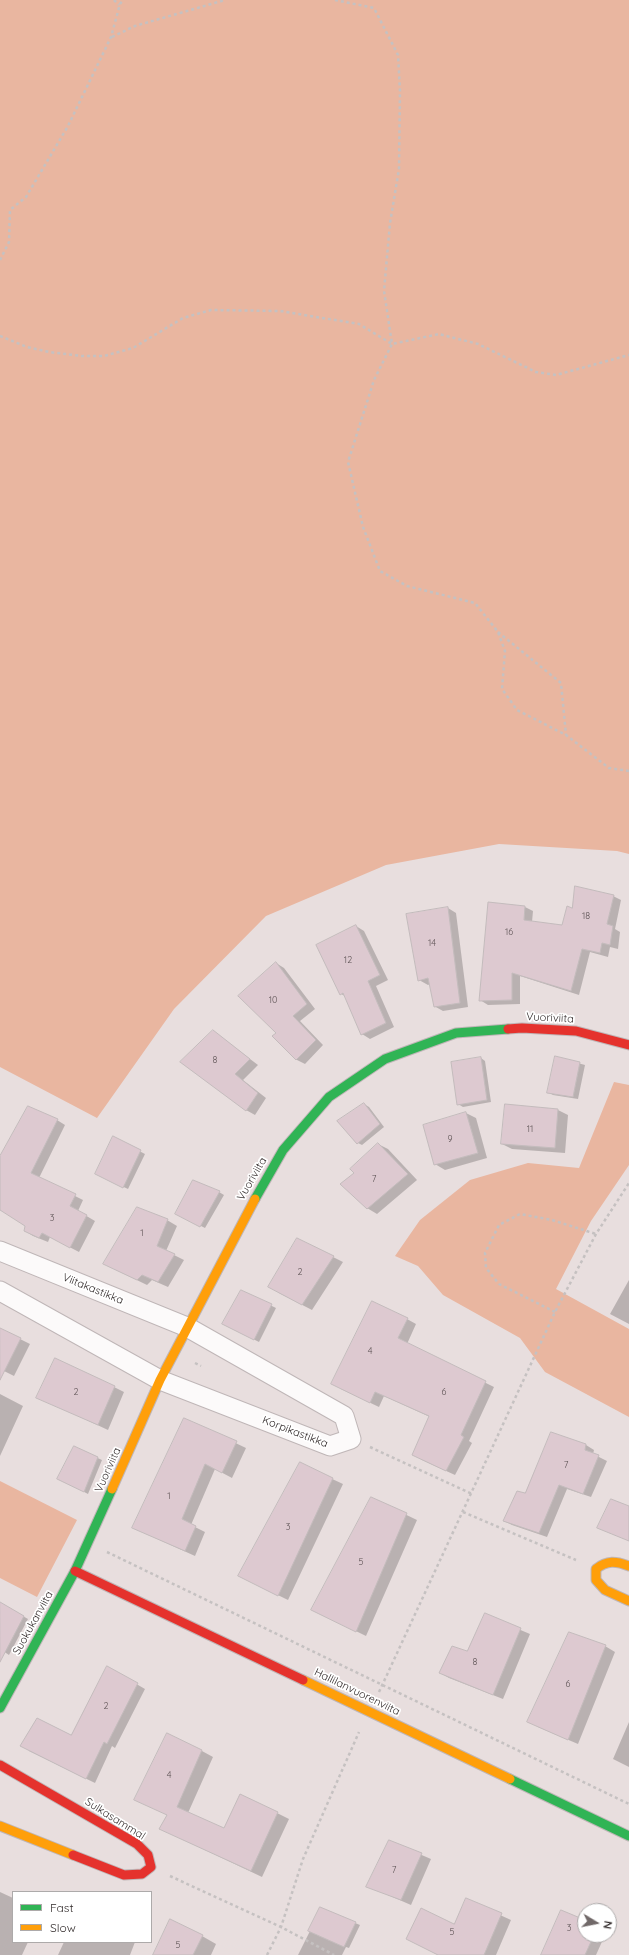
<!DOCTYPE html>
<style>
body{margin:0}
#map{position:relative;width:629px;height:1955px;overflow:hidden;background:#e8dede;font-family:Quicksand,sans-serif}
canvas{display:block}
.legend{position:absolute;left:12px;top:1891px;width:140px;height:52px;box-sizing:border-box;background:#fff;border:1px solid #adaaaa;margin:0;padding:5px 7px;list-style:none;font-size:12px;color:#312a2a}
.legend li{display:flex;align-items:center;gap:8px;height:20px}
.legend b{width:20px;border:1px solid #adaaaa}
.north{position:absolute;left:577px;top:1903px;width:40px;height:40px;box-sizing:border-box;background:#fff;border:1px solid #adaaaa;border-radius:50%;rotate:100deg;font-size:11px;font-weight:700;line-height:16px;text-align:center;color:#312a2a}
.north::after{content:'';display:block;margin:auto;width:14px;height:18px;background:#716969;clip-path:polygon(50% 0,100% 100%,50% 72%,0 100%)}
</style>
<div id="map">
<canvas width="629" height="1955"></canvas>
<ul class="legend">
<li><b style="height:5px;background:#30b455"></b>Fast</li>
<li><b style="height:5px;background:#ff9f0a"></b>Slow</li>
</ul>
<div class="north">N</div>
</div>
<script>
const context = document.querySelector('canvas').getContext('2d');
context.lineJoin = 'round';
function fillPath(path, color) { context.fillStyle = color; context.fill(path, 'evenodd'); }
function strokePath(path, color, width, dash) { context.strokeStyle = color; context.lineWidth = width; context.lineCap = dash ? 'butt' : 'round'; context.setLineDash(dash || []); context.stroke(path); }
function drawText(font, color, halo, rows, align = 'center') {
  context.font = font + ' Quicksand,sans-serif'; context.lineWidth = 3.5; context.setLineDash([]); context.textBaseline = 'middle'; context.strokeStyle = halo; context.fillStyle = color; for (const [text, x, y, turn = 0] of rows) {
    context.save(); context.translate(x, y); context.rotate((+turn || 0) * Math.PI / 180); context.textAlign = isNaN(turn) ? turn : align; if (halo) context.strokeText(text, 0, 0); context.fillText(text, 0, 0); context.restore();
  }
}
fillPath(new Path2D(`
 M0,0H629V854L617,851L499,844L386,865L266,916L174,1009L97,1118L0,1067Z
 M614,1082L629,1085V1165L591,1221L556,1289L629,1329V1417L545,1372L520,1338L443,1295L418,1266L395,1256L420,1220L470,1180L528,1163L579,1168Z
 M0,1481L77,1520L37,1597L0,1578Z`), '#e9b6a0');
fillPath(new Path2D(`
 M613,896L621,900L615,929L620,932L618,949L610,947L608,957L590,952L579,995L520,976V1004L488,1005L480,1000L525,907L533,911L532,922L562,926L572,909Z
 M448,908L456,913L468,1007L443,1011L434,1006L430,984L428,985L419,980Z
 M356,926L364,931L388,980L376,986L394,1027L370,1039L362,1034L345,996L341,994Z
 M276,963L284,968L315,1009L300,1021L323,1045L305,1064L297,1060L274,1036L278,1033Z
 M213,1031L258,1065L243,1080L266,1098L255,1115L246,1110Z
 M556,1057L585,1065L578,1099L553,1095L548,1092Z
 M481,1058L485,1061L491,1102L463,1107L458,1104Z
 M364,1104L369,1107L384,1127L362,1145L358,1143Z
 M558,1110L568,1115L565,1153L512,1149L502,1144Z
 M466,1113L476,1118L487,1158L445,1170L435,1164Z
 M57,1120L65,1125L39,1178L83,1200L78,1211L95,1221L79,1252L50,1237L48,1242L33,1236L25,1231L26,1226L0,1209V1158Z
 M114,1138L145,1154L128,1189L100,1176Z
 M378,1144L388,1149L417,1180L377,1214L367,1208L355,1174Z
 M219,1192L224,1195L205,1228L181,1216Z
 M167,1220L177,1226L166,1251L184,1260L168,1287L152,1280L147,1285L114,1269Z
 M297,1239L343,1262L312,1310L279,1293Z
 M629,1280V1324L610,1314Z
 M241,1291L276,1308L259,1342L227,1326Z
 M407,1319L416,1324L407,1344L494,1387L469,1441L472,1443L455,1475L422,1460L430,1417L384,1396L379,1407L341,1389Z
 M0,1329L30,1344L14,1376L0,1369Z
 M114,1387L124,1392L108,1430L37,1397Z
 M0,1394L23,1406L0,1456Z
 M185,1419L246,1448L232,1478L215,1469L191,1525L205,1532L195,1556L133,1528Z
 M586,1445L594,1450L593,1454L607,1461L591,1497L567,1489L547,1537L512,1525L504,1521Z
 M74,1447L102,1460L88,1494L63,1481Z
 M300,1464L343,1484L288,1600L249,1581Z
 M371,1498L417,1520L366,1636L313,1610Z
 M0,1603L28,1619L9,1655L0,1649Z
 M485,1615L530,1634L503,1699L449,1678L440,1673L468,1652Z
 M605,1646L615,1652L578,1744L538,1727Z
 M107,1667L145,1689L115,1748L112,1746L95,1783L29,1751L71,1736Z
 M629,1722V1767L613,1759Z
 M202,1751L213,1757L188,1813L224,1829L241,1795L289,1819L262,1877L161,1829L167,1815L136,1799Z
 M389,1841L431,1859L411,1905L367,1886Z
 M0,1892L13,1898V1942H28L22,1955H0Z
 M467,1900L511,1920L496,1955H438L408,1939L454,1926Z
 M321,1909L360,1925L349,1948L346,1947L342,1955H298Z
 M585,1922V1935H605L596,1955H542Z
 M202,1936L216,1944L211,1955H154Z
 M64,1942H135L130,1955H58Z`), '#0003');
const building = new Path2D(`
 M575,886L614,895L607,924L613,926L610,945L602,943L600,953L582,949L571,991L512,973V1000L479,1001L488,902L525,906L524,920L562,925L567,906L572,908Z
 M448,907L460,1003L434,1007L428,978L418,981L406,914Z
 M356,925L380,975L368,981L386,1023L361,1035L343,993L340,995L316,945Z
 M276,962L307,1004L293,1016L316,1040L296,1060L272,1036L276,1033L238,996Z
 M213,1030L250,1059L235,1074L258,1093L246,1111L180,1062Z
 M555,1056L580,1062L573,1097L547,1093Z
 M481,1057L487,1100L457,1105L451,1062Z
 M364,1103L380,1124L357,1144L337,1121Z
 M505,1104L558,1109L555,1148L501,1144Z
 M28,1106L58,1119L31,1173L76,1194L70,1206L87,1215L70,1248L42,1233L39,1238L24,1231L25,1226L0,1210V1156Z
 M466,1112L478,1153L434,1165L423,1125Z
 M113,1136L141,1150L123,1188L95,1174Z
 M378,1143L408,1174L367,1209L340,1184L354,1173L350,1169Z
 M193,1180L220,1191L200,1227L175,1214Z
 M137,1207L168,1219L157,1246L175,1254L158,1282L142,1275L137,1280L103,1264Z
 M297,1238L334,1256L302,1305L268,1287Z
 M241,1290L272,1304L254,1340L222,1324Z
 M372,1301L408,1318L398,1338L486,1381L461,1435L464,1437L446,1471L412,1455L429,1416L375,1392L370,1403L331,1384Z
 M0,1328L21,1338L0,1380Z
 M55,1358L115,1386L98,1425L36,1398Z
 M184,1418L237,1441L222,1473L205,1464L182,1519L196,1526L185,1551L132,1528Z
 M551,1432L586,1444L585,1450L599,1455L583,1494L559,1485L539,1533L503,1521L517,1491L525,1493Z
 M74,1446L98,1457L84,1492L57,1479Z
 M300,1462L333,1478L278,1596L238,1576Z
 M371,1497L407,1513L356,1632L311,1610Z
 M611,1499L629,1506V1541L597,1528Z
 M0,1602L24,1616L0,1662Z
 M485,1613L521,1628L493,1695L439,1673L452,1646L467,1651Z
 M569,1632L606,1645L568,1740L527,1722Z
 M107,1666L138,1683L107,1744L104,1742L86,1779L20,1746L37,1718L71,1735Z
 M167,1733L202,1750L177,1807L224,1828L240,1794L278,1812L251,1871L159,1829L167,1815L134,1800Z
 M389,1840L422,1853L401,1900L366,1887Z
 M466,1898L502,1913L484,1955H438L406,1939L421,1908L454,1924Z
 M320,1907L356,1922L344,1947L308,1931Z
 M561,1910L585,1920V1935H594L585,1955H541Z
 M170,1919L203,1935L193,1955H153Z`);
fillPath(building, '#ddc9d0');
strokePath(building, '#c3bbbc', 1);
const street = new Path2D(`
 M0,1251L187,1327L344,1416L351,1439L330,1446L160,1380L0,1291`);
const fast = new Path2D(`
 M255,1199L283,1150L329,1097L385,1059L456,1033L508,1029
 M0,1708L75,1571L112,1489
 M510,1779L629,1836`);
const slow = new Path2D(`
 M112,1489L160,1380L255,1199
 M629,1566C616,1561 607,1560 596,1569V1580L605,1590L629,1601
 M303,1680L510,1779
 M0,1826L73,1855`);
const jam = new Path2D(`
 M508,1029L522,1028L576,1031L629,1045
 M75,1571L303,1680
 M0,1765L137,1844L148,1855L151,1867L142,1874L124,1875L73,1855`);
strokePath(street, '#bfb6b7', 21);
strokePath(fast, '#bfb6b7', 11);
strokePath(slow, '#bfb6b7', 11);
strokePath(jam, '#bfb6b7', 11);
strokePath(new Path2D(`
 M114,0L119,5
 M335,0L374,8L398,55L400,91L399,169L390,223L384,291L392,344L374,380L348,462L363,527L380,571L407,586L475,603L498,632L505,651L502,689L517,710L566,735L609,768L629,771
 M112,37L135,26L225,0
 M0,260L9,242L10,210L26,197L68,126L111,37L120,4L123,0
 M0,336L27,347L49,352L82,356H104L133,348L183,318L211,310L280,311L359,324L392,344L439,334L478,344L536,372L556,375L629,355
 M498,632L561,683L566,735
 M555,1312L499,1284L486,1268L485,1253L499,1225L520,1214L552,1220L596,1234
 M195,1363L201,1366
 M370,1447L472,1494
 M463,1512L576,1560
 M107,1552L629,1804
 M379,1692L555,1312L596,1234L629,1183
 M170,1876L281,1927L334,1955
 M267,1955L281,1927L303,1859L359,1732`), '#c5c1c1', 2.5, [3, 3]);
strokePath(street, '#fcfafa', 19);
strokePath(fast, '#30b455', 9);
strokePath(slow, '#ff9f0a', 9);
strokePath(jam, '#e5322d', 9);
drawText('9px', '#5d5254', null, [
 ["18",586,916],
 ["16",509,932],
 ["14",432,943],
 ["12",348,960],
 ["10",273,1000],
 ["8",215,1060],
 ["11",530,1129],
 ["9",450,1139],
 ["7",374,1179],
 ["3",52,1218],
 ["1",142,1233],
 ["2",300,1272],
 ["4",370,1351],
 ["2",76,1392],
 ["6",444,1392],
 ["7",566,1465],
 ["1",169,1496],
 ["3",288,1527],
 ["5",361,1562],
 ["8",475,1662],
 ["6",568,1684],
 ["2",106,1706],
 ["4",169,1775],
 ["7",394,1870],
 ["3",569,1928],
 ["5",452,1932],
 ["5",178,1945]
]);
drawText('11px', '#312a2a', '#fff', [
 ["Vuoriviita",550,1018,3],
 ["Vuoriviita",252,1179,-60],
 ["Viitakastikka",93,1289,22],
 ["Korpikastikka",295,1432,21],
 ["Vuoriviita",108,1470,-66],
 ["Suokukanviita",33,1623,-61],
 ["Hallilanvuorenviita",357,1692,26],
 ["Sulkasammal",115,1819,32]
]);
</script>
